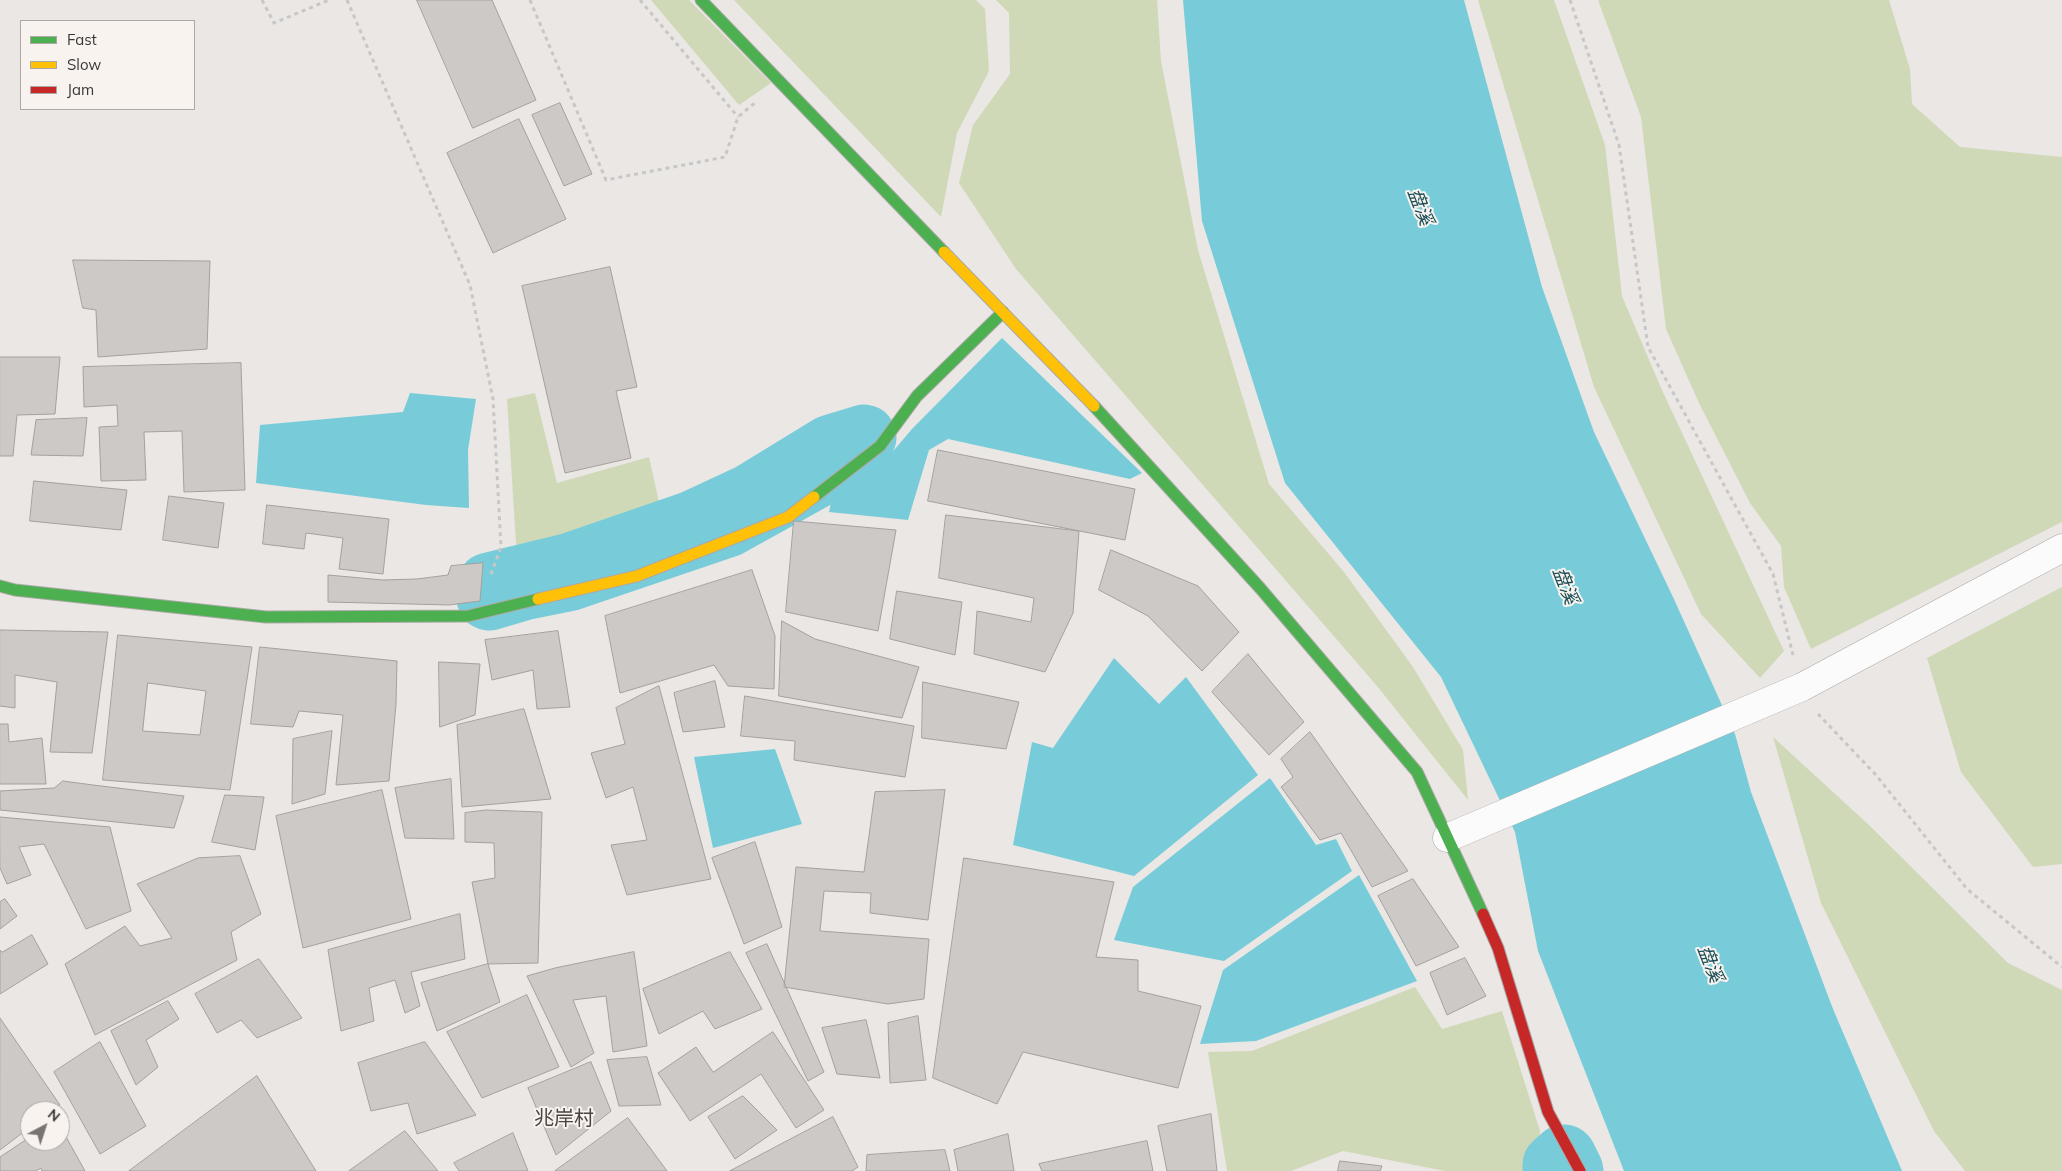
<!DOCTYPE html>
<meta charset="utf-8">
<style>
body{margin:0}
#map{position:relative;width:2062px;height:1171px;overflow:hidden;background:#eae7e4;font-family:Mulish,sans-serif}
canvas{display:block}
.legend{position:absolute;left:20px;top:20px;width:175px;height:90px;box-sizing:border-box;background:#f9f3ef;border:1px solid #ada8a5;margin:0;padding:6px 9px;list-style:none;font-size:15px;color:#3a3836}
.legend li{display:flex;align-items:center;gap:10px;height:25px}
.legend b{width:25px;border:1px solid #ada8a5}
.north{position:absolute;left:20px;top:1101px;width:50px;height:50px;box-sizing:border-box;background:#f9f3ef;border:1px solid #ada8a5;border-radius:50%;rotate:40deg;font-size:14px;font-weight:700;line-height:20px;text-align:center;color:#3a3836}
.north::after{content:'';display:block;margin:auto;width:18px;height:22px;background:#787573;clip-path:polygon(50% 0,100% 100%,50% 72%,0 100%)}
</style>
<div id="map">
<canvas width="2062" height="1171"></canvas>
<ul class="legend">
<li><b style="height:6px;background:#4caf50"></b>Fast</li>
<li><b style="height:6px;background:#ffc107"></b>Slow</li>
<li><b style="height:6px;background:#c62828"></b>Jam</li>
</ul>
<div class="north">N</div>
</div>
<script>
const context = document.querySelector('canvas').getContext('2d');
context.lineJoin = 'round';
function fillPath(path, color) { context.fillStyle = color; context.fill(path, 'evenodd'); }
function strokePath(path, color, width, dash) { context.strokeStyle = color; context.lineWidth = width; context.lineCap = dash ? 'butt' : 'round'; context.setLineDash(dash || []); context.stroke(path); }
function drawText(font, color, halo, rows, align = 'center') {
  context.font = font + ' Mulish,"Noto Sans SC",sans-serif'; context.lineWidth = 4; context.setLineDash([]); context.textBaseline = 'middle'; context.strokeStyle = halo; context.fillStyle = color; for (const [text, x, y, turn = 0] of rows) {
    context.save(); context.translate(x, y); context.rotate((+turn || 0) * Math.PI / 180); context.textAlign = isNaN(turn) ? turn : align; if (halo) context.strokeText(text, 0, 0); context.fillText(text, 0, 0); context.restore();
  }
}
fillPath(new Path2D(`
 M651,0H689L771,83L739,105Z
 M734,0H976L985,9L989,71L957,133L941,217Z
 M996,0H1157L1161,61L1198,250L1269,484L1344,572L1413,667L1463,750L1468,800L1377,686L1016,269L959,183L973,125L1010,74L1009,13Z
 M1478,0H1554L1605,145L1622,296L1661,388L1784,651L1760,678L1701,614L1594,387Z
 M1598,0H1889L1910,69L1912,104L1960,147L2062,157V522L1811,649L1784,587L1781,546L1750,503L1699,403L1666,329L1641,117Z
 M535,393L557,483L649,457L663,520L573,551L517,560L507,399Z
 M2062,587V864L2033,867L1961,772L1927,658Z
 M1773,737L1870,826L2008,963L2062,990V1171H1965L1934,1131L1821,903Z
 M1415,987L1442,1029L1502,1011L1540,1131L1536,1171H1445L1343,1151L1291,1171H1227L1208,1052L1252,1051Z`), '#cfd9b8');
fillPath(new Path2D(`
 M1183,0H1464L1542,287L1594,432L1673,597L1735,734L1751,792L1833,1009L1902,1171H1624L1538,951L1515,832L1441,677L1285,483L1202,221Z
 M1002,338L1142,473L1130,479L948,439L929,450L908,520L829,512L833,494L889,456L912,429Z
 M410,393L476,399L468,450L469,508L426,505L256,483L260,425L403,412Z
 M1114,658L1159,704L1186,677L1258,775L1134,876L1013,845L1032,742L1053,748Z
 M775,749L802,824L713,848L694,757Z
 M1270,778L1316,845L1336,839L1352,871L1224,961L1114,940L1133,887Z
 M1359,875L1417,981L1256,1041L1200,1044L1223,970Z`), '#78ccd9');
strokePath(new Path2D(`
 M864,437L846,459L727,525L568,579L523,588L489,598V585L571,565L693,523L751,496L831,447Z
 M1555,1171V1165L1564,1157L1571,1171`), '#78ccd9', 65);
const building = new Path2D(`
 M417,0H492L536,100L473,128Z
 M560,103L592,174L564,186L532,115Z
 M519,119L566,219L493,253L447,153Z
 M73,260L210,261L207,349L98,357L96,310L83,308Z
 M610,267L637,387L616,391L631,458L565,473L522,286Z
 M0,357H60L55,414L17,415L13,456H0Z
 M241,363L245,490L184,492L182,431L144,432L146,480L101,481L99,427L118,426L117,405L84,407L83,367Z
 M87,418L83,456L31,455L36,420Z
 M938,450L1135,489L1125,540L928,501Z
 M34,481L127,490L121,530L30,521Z
 M169,496L224,503L218,548L163,540Z
 M267,505L389,519L383,574L339,569L343,538L306,533L304,549L263,544Z
 M946,515L1079,531L1073,613L1045,672L974,654L977,611L1031,622L1034,598L939,578Z
 M794,521L896,530L878,631L786,612Z
 M1111,550L1198,586L1239,632L1202,671L1148,616L1099,590Z
 M483,563L480,601L449,605L328,602V575L383,580L417,579L448,575L451,566Z
 M752,570L775,636L774,689L728,686L714,665L620,693L605,616Z
 M897,591L962,602L955,655L890,639Z
 M782,621L815,639L919,667L902,718L779,696Z
 M0,630L108,632L92,753L50,752L57,682L15,675V708L0,706Z
 M558,631L570,707L537,709L533,670L492,680L485,640Z
 M118,635L252,647L230,790L103,780Z
 M260,647L397,661L396,704L389,781L336,785L343,715L299,711L293,727L251,724Z
 M1248,654L1304,722L1269,755L1212,692Z
 M439,662L480,664L475,715L440,727Z
 M715,681L725,727L683,732L674,693Z
 M923,682L1019,702L1006,749L922,738Z
 M148,683L206,691L200,735L143,731Z
 M659,686L711,879L627,895L611,845L647,840L633,787L606,798L591,753L625,744L616,708Z
 M745,696L914,726L905,777L794,760L795,741L741,736Z
 M524,709L551,799L462,807L457,725Z
 M0,724H8L9,742L42,738L46,784H0Z
 M332,731L325,794L292,804L293,739Z
 M1310,732L1408,871L1372,887L1341,833L1320,840L1281,787L1293,777L1281,759Z
 M451,779L454,839L405,838L395,788Z
 M63,781L93,785L184,796L174,828L0,810V791L54,788Z
 M382,790L411,919L303,948L276,816Z
 M945,790L928,920L870,913L871,893L824,891L820,931L929,939L924,999L888,1004L784,987L796,867L864,872L875,792Z
 M225,795L264,797L255,850L212,842Z
 M486,810L542,812L538,963L488,964L472,882L495,878L494,843L465,842V813Z
 M0,817L110,827L131,911L86,929L44,844L19,847L31,875L7,884L0,868Z
 M755,842L782,927L744,944L712,858Z
 M240,856L261,914L231,932L237,960L95,1035L65,964L125,926L140,946L172,938L137,884L198,858Z
 M964,858L1114,882L1096,957L1138,960V991L1201,1006L1178,1088L1023,1052L997,1104L933,1078Z
 M1413,879L1459,947L1416,966L1378,896Z
 M5,899L17,916L0,929V902Z
 M460,914L465,959L411,972L420,1006L405,1013L395,980L369,988L374,1021L341,1031L328,950Z
 M32,935L48,964L0,994V950L2,952Z
 M767,944L824,1072L808,1081L746,953Z
 M634,952L647,1046L613,1052L606,996L573,1000L594,1053L571,1067L527,976L555,968Z
 M730,952L762,1009L715,1029L703,1011L659,1034L643,989Z
 M1465,958L1486,996L1447,1015L1430,973Z
 M259,959L302,1018L257,1038L241,1020L217,1033L195,994Z
 M488,964L500,1002L437,1031L421,983Z
 M527,995L559,1067L482,1098L447,1032Z
 M168,1001L179,1019L146,1040L158,1067L136,1085L111,1031Z
 M918,1016L926,1080L890,1083L888,1023Z
 M0,1018L60,1105L51,1111H30V1127L0,1150Z
 M866,1020L880,1078L837,1074L822,1028Z
 M773,1032L824,1110L796,1128L761,1074L690,1121L658,1073L696,1047L713,1072Z
 M100,1042L146,1126L100,1154L54,1072Z
 M425,1042L476,1115L417,1134L408,1103L371,1111L358,1063Z
 M647,1057L661,1105L619,1106L607,1060Z
 M591,1062L611,1111L556,1155L528,1088Z
 M257,1076L316,1171H129Z
 M743,1096L777,1130L735,1159L708,1117Z
 M1211,1114L1217,1171H1167L1158,1126Z
 M833,1117L858,1167L852,1171H730Z
 M628,1118L667,1171H555Z
 M60,1126L85,1171H42L41,1168L36,1171H0V1157L30,1137V1141H60Z
 M405,1131L438,1171H349Z
 M513,1133L528,1171H459L454,1163Z
 M1008,1134L1014,1171H958L954,1150Z
 M1147,1141L1153,1171H1042L1039,1164Z
 M945,1150L950,1171H866L867,1155Z
 M1340,1161L1382,1166L1380,1171H1338Z`);
fillPath(building, '#ccc9c7');
strokePath(building, '#a3a19f', 1);
const street = new Path2D(`
 M1447,838L1802,687L2062,548`);
const fast = new Path2D(`
 M701,0L944,252
 M1094,406L1260,588L1417,772L1483,914
 M814,497L880,446L917,396L1003,312
 M0,586L15,590L266,617L468,616L538,599`);
const slow = new Path2D(`
 M944,252L1094,406
 M538,599L637,576L788,517L814,497`);
const jam = new Path2D(`
 M1483,914L1498,948L1548,1112L1580,1171`);
strokePath(street, '#aba9a7', 29);
strokePath(fast, '#aba9a7', 13);
strokePath(slow, '#aba9a7', 13);
strokePath(jam, '#aba9a7', 13);
strokePath(new Path2D(`
 M262,0L274,23L329,0
 M347,0L470,285L493,399L501,547L490,577
 M530,0L606,180L725,157L738,117L756,102
 M640,0L738,117
 M1570,0L1619,145L1648,347L1773,574L1793,655
 M1818,714L1876,775L1967,889L2062,967`), '#c8c7c7', 3, [4, 4]);
strokePath(street, '#fcfbfb', 28);
strokePath(fast, '#4caf50', 11);
strokePath(slow, '#ffc107', 11);
strokePath(jam, '#c62828', 11);
drawText('italic 19px', '#1b4e57', '#f9f3ef', [
 ["盘溪",1420,207,69],
 ["盘溪",1565,586,69],
 ["盘溪",1710,964,69]
]);
drawText('20px', '#4a4542', '#f9f3ef', [
 ["兆岸村",564,1119]
]);
</script>
